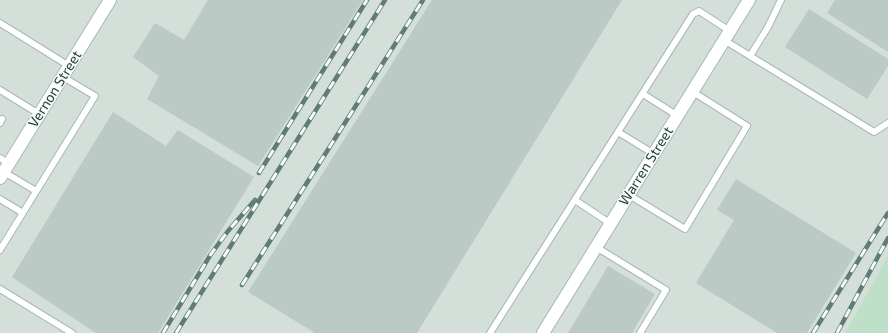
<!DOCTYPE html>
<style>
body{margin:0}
canvas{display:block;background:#e6efeb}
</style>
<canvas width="888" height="333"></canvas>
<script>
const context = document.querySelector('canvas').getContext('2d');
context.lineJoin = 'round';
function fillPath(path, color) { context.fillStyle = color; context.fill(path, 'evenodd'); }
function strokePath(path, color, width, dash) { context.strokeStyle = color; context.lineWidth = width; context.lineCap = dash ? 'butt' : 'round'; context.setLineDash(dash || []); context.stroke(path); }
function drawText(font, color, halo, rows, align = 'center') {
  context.font = font + ' "Exo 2",sans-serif'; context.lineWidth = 3; context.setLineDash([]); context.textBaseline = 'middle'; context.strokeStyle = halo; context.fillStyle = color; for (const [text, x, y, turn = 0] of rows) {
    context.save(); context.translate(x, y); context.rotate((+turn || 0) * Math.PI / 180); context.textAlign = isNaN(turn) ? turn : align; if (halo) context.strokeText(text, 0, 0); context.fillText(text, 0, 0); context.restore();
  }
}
fillPath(new Path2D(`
 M0,0H888V255L845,333H0Z`), '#d4dfda');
fillPath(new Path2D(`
 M888,255V333H845Z`), '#bfe0c8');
fillPath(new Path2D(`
 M208,0H363L258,166L147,99L159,76L133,57L155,23L184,40Z
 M432,0H622L417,333H315L248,292Z
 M835,0H888V52L827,13Z
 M809,9L888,59V66L867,99L785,47Z
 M113,112L166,146L178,130L254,177L158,333H96L12,277Z
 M736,179L856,253L807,333H777L696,283L734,220L717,210Z
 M608,266L655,294L632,333H568Z`), '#bbcac4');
const service = new Path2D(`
 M0,23L69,66
 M724,40L750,56L768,27L781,0
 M750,56L874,132L888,123
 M0,90L39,114
 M643,94L678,116
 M0,123L2,119
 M618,132L654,154
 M0,158L9,164
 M4,172L36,191
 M629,195L685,229L747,126L693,92
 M0,199L23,213
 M575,200L611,224
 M596,247L666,290L640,333
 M0,250L95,96L63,77
 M0,289L72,333
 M490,333L693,14L699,11L730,31`);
const minor = new Path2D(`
 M0,178L110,0
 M543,333L749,0`);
strokePath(service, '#a8b8b2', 8);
strokePath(minor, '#a8b8b2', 14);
strokePath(service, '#fff', 6);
strokePath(minor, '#fff', 12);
const rail = new Path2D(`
 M259,173L367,0
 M242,285L423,0
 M163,333L211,254L228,231L255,200
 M176,333L385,0
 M813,333L888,213
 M837,333L888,238`);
strokePath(rail, '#5f7d75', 4.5);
strokePath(rail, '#f7fbf9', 3, [9]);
drawText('14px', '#24423a', '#f7fbf9', [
 ["Vernon Street",55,89,-58],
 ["Warren Street",646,166,-58]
]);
</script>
